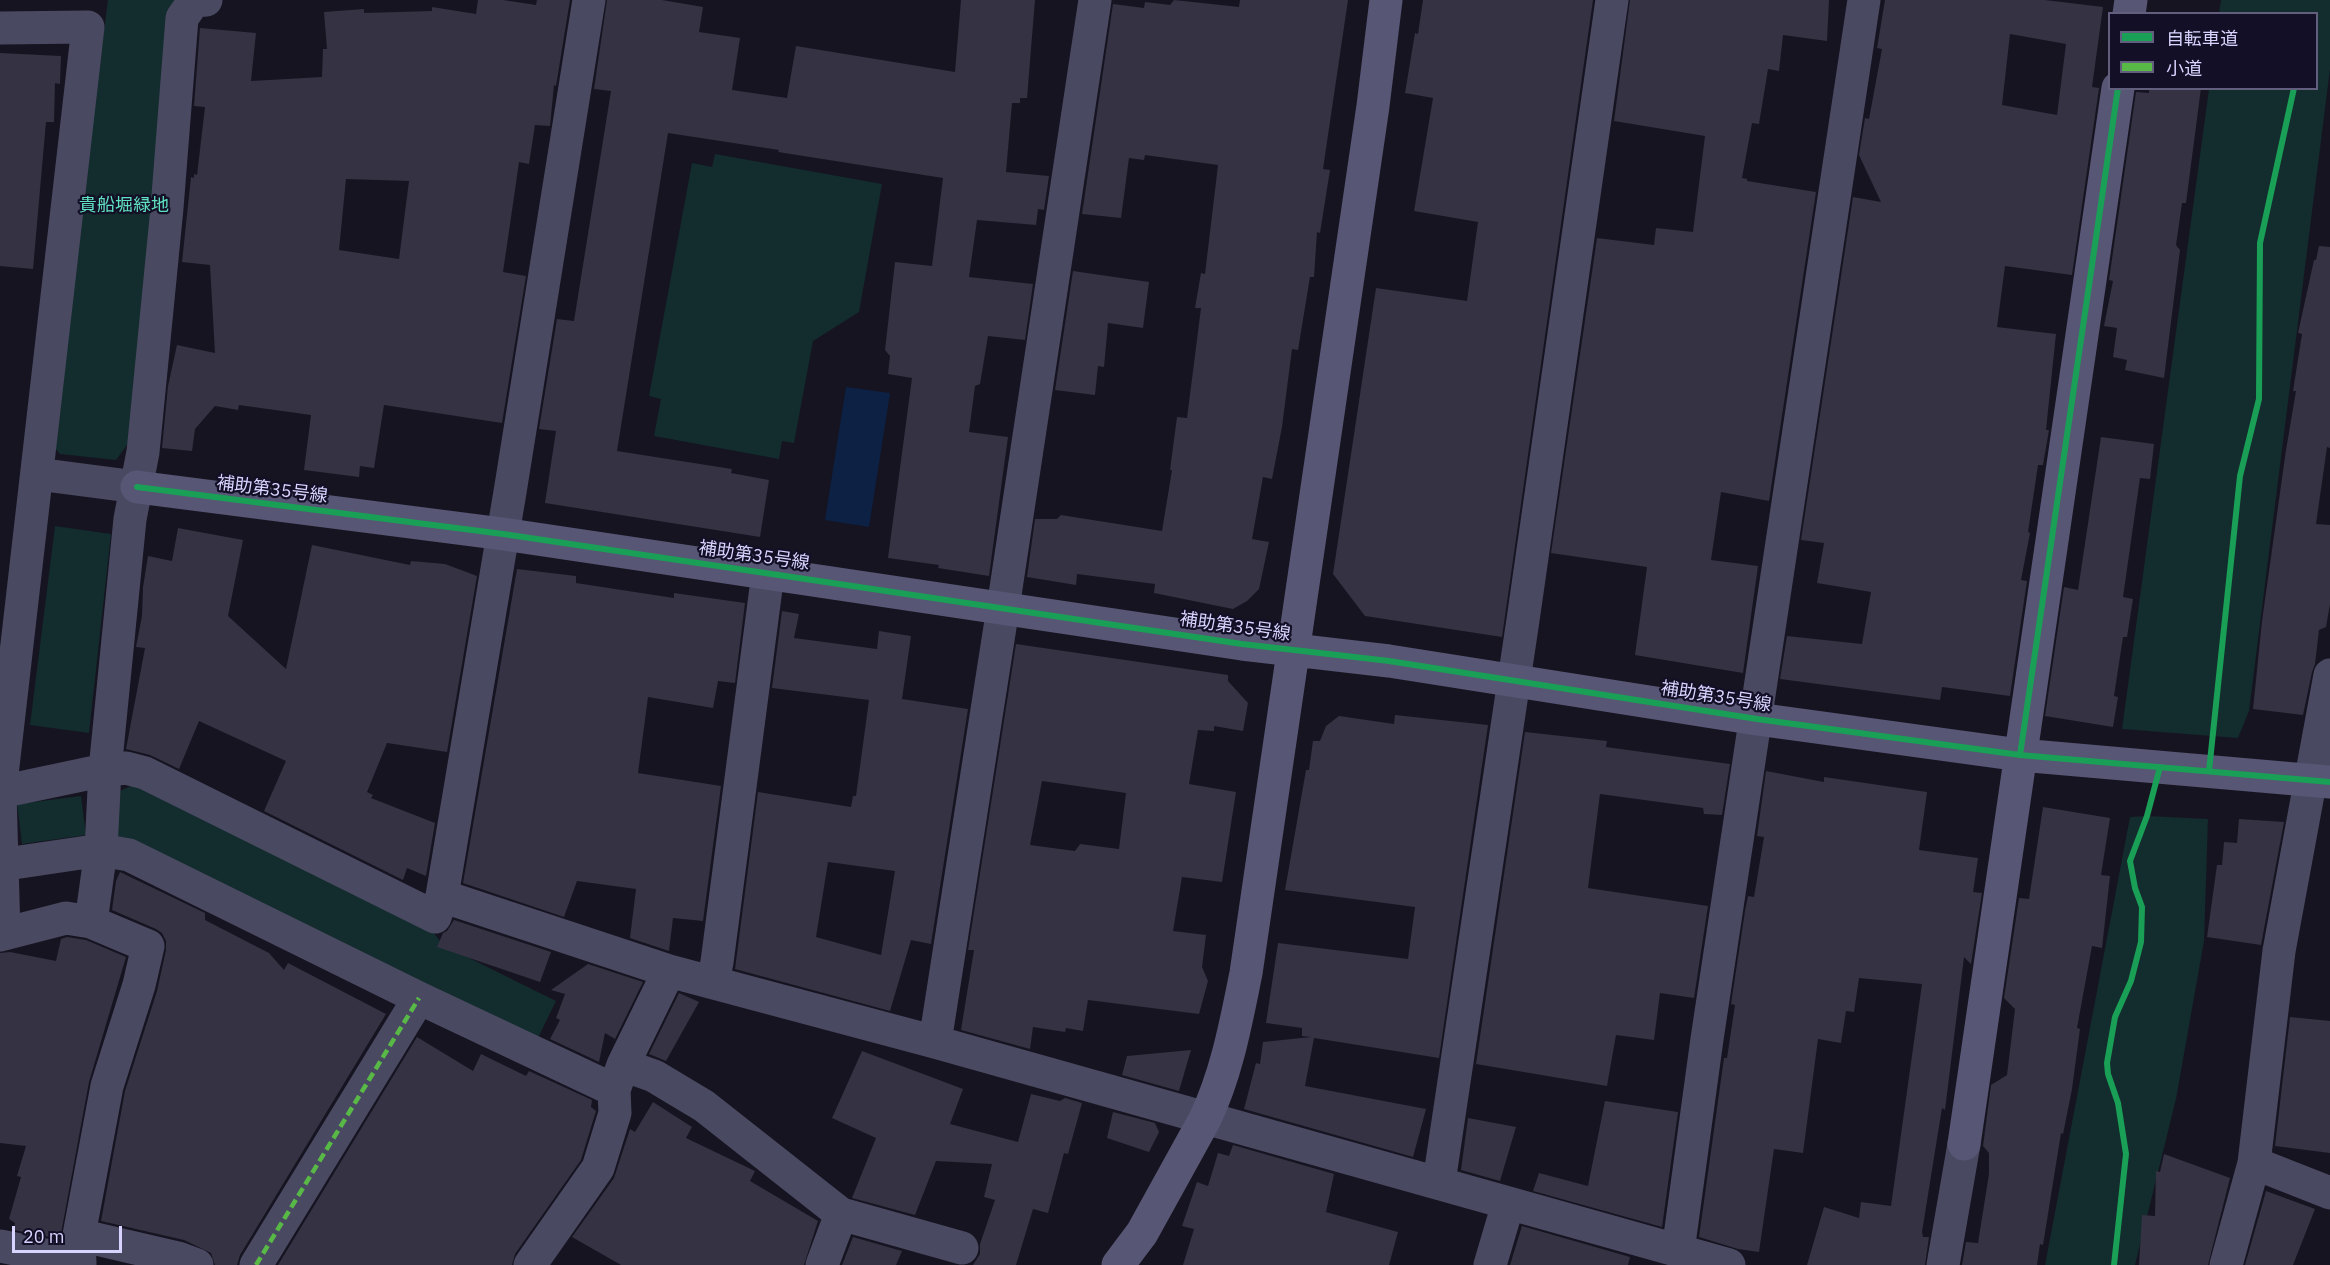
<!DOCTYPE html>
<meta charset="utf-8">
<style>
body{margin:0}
#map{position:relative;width:2330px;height:1265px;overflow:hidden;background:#161421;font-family:"IBM Plex Sans","Noto Sans JP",sans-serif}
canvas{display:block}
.legend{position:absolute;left:2108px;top:12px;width:210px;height:78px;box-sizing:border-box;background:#130f26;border:2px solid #625e7d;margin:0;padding:8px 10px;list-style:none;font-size:18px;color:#d9d4ff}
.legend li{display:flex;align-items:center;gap:12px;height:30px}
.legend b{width:30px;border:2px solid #625e7d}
.scale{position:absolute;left:12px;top:1226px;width:110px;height:27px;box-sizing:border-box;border:3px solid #d9d4ff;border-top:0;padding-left:8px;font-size:18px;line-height:21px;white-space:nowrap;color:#d9d4ff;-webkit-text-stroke:4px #130f26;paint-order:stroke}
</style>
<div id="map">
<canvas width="2330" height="1265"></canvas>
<ul class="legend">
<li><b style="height:8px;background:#1a9f57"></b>自転車道</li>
<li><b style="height:8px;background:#58b947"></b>小道</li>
</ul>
<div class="scale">20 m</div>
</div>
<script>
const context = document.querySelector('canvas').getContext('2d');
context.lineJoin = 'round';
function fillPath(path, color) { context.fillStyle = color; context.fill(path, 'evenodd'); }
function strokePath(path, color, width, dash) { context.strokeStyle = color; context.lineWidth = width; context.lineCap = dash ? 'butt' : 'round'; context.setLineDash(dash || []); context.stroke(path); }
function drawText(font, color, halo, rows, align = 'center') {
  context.font = font + ' "IBM Plex Sans","Noto Sans JP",sans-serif'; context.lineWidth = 4.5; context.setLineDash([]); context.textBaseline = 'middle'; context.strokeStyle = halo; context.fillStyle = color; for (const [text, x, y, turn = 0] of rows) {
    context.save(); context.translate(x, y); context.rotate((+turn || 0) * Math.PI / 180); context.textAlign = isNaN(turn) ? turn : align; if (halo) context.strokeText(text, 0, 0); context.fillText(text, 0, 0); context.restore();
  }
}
fillPath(new Path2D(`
 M108,0H207L194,1L130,441L116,460L60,454L51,444Z
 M2221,0H2330V69L2249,711L2238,738L2122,729L2209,89L2316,88V14L2219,13Z
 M715,154L882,184L859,312L813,341L794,443L782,441L779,459L654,436L661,399L649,396L692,163L712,167Z
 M55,526L111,534L89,733L30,725Z
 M135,784L424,920L443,945L556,1001L537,1040L116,837L120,791Z
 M81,796L86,835L22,844L17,804Z
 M2147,816L2208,819L2204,941L2176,1099L2135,1265H2045L2130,817Z`), '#132c2d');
fillPath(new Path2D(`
 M846,387L890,393L869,527L825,520Z`), '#0d2144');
fillPath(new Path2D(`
 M478,0H503L536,5L537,0H570L556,86L554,85L550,126L535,125L529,164L519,162L515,190L503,272L526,276L502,423L384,405L374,468L360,466L359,477L304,470L311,415L239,405L238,410L215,406L195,429L192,451L162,448L168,386L177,345L215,353L210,265L182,262L191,177L194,178V174L197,175L205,107L194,106L200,28L256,33L251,81L322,77L323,49H327L324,12L364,9V13L432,11V7L476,14ZM346,179L409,181L399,259L339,250Z
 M607,0H662L703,7L699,32L740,38L732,90L787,98L796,46L955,72L961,0H1035L1027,98H1020V103H1012L1006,172L1049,176L1044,210L1038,209L1036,225L977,220L969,277L1033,284L1025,340L988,336L980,384L975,386L969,432L1008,437L989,576L938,568L939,565L888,558L912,378L888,374L890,356L885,350L895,262L932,266L943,178L778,152L779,150L668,133L617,451L732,469L731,473L769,480L760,537L545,503L556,431L539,429L557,319L574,321L611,91L594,89Z
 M1174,0L1239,7L1240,0H1348L1323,169L1330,170L1320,233L1317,232L1314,277H1310L1298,350L1292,349L1282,427L1272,479L1263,477L1252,539L1269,542L1259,589L1247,601L1233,609L1154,593L1155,584L1077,574L1076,585L1027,577L1035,519H1057L1061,515L1162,531L1172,470H1170L1177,417L1187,418L1201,308H1195L1201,273L1205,274L1218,165L1145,155L1144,160L1129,158L1121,218L1082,214L1113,4L1144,8L1145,2L1170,5Z
 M1423,0H1593L1502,637L1365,616L1333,574L1376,288L1467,301L1478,222L1414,211L1433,98L1405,93L1415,33L1418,34Z
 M1630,0H1829L1827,41L1783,35L1779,71L1768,69L1759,124L1752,123L1742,178L1747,179V181L1816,192L1769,501L1721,492L1711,560L1758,566L1743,673L1635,655L1647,567L1551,553L1597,238L1654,245L1656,228L1693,232L1705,136L1614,121Z
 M1885,0H2045L2103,7L2092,87L2099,88L2072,275L2005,266L1997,327L2056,334L2046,430H2049L2043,465H2038L2028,532L2030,533L2021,580L2027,581L2010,696L1942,687L1940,700L1780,679L1787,636L1862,644L1871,592L1817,583L1824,543L1801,540L1853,197L1881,202L1859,155L1865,118L1869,119L1882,49L1877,48ZM2010,34L2066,44L2057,115L2002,105Z
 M0,53L61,56L60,84L55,83L54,122H46L33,269L0,266Z
 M2149,88H2201L2186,203H2182L2176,245L2180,250L2164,378L2125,370L2127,360L2113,357L2117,328L2104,326L2113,281L2109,280L2136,92L2149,93Z
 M2319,246L2330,247V448L2327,447L2316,524L2330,525V604L2326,627L2319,630L2315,664L2312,672L2303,715L2253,709L2262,621L2286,450L2296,391H2293L2302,334L2298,333L2314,260H2316Z
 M1073,271L1149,282L1143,328L1108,323L1104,367L1098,366L1095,395L1055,390Z
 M2101,437L2154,444L2150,479L2140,478L2123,597L2133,599L2127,637H2123L2114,696L2118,697L2113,727L2045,716L2064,587L2078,590Z
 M178,528L243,540L228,616L286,669L312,545L410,565L411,561L445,564L477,576L447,752L387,743L367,792L373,795L371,798L435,823L426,876L407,868L403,880L264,811L286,761L199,721L179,769L150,755L126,749L145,648L136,647L142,616L143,587L148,556L172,561Z
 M517,569L576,576V583L674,598V593L745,603L735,683L718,681L713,708L648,697L638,773L721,786L703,921L673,918L669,951L630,938L636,889L577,881L564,917L463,883Z
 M782,611L799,614L794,638L877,649L879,631L911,636L902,699L968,709L931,944L911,940L890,1011L735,969L758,792L851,807L853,796H856L869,700L772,688ZM828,862L895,871L881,955L816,937Z
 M1016,644L1228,675V681L1248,703L1243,731L1214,726V731L1198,730L1189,784L1236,792L1222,882L1182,877L1173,931L1206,935L1202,967L1208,981L1199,1014L1088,1000L1083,1031L1066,1028L1065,1032L1033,1027L1030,1049L961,1030L974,950H968ZM1042,781L1126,793L1119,849L1080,844L1075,851L1030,845Z
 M1395,715L1488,725L1439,1058L1314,1038L1305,1086L1426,1109L1413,1157L1244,1109L1256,1063L1260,1064L1263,1042L1311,1037L1302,1036V1028L1266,1023L1278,943L1408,959L1415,907L1285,890L1306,770H1309L1313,741H1320L1326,726L1339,716L1394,724Z
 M1525,732L1607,741L1606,747L1730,764L1722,815L1704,814L1703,808L1600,794L1588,888L1708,906L1694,998L1660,993L1654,1040L1616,1035L1607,1086L1476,1064Z
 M1766,771L1824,782V777L1927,792L1919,850L1978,858L1973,892L1982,893L1971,964L1964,957L1945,1110L1942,1108L1922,1232L1923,1237H1929L1925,1265H1807L1824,1207L1859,1218L1861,1202L1891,1206L1922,984L1859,978L1854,1012L1846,1011L1841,1043L1818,1039L1803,1153L1774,1149L1759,1252L1738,1249L1699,1237L1724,1058H1727L1735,1005L1731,1004L1745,911L1748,896L1754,897L1764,837L1757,836Z
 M2043,807L2110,818L2101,875L2110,876L2102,948L2092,946L2077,1028L2080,1029L2072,1089L2063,1134L2061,1133L2043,1245L2040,1244L2037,1265H1962L1966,1242L1978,1243L1989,1174V1153L1983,1146L1991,1085L2007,1075L2015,1009L2004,998L2019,898L2029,899Z
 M2239,819L2284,822L2261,945L2207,937L2217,865H2222L2224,842L2237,843Z
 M120,872L205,913V920L269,953L284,970L288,963L386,1014L240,1255L237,1265H215L211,1253L184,1240L101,1221L125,1091L157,991L166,950V941L162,933L156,929L112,910L116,881Z
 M454,920L551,952L540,982L437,947L443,933L447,931Z
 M67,937L86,940L126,957L89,1082L60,1239L14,1230L15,1223L9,1219L21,1177L17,1176L26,1146L0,1143V953L10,952L56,961L61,939Z
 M588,964L643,982L615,1039L605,1033L599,1062L550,1039L560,1020L556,1018L565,994L551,990Z
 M679,993L699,1002L666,1061L649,1054Z
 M2290,1017L2330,1021V1153L2275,1146Z
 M417,1037L473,1071L481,1054L526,1076L529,1071L592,1100L591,1107L596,1111L581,1160L515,1254L512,1265H278Z
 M1191,1050L1179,1091L1122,1075L1127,1056Z
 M862,1051L963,1089L950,1124L1018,1142L1031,1094L1060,1101L1065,1098L1082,1103L1068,1154L1064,1153L1048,1213L1033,1209L1016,1265H973L980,1254V1244L995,1200L984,1197L992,1164L936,1161L915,1215L852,1198L876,1138L832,1118Z
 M1605,1101L1678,1112L1662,1227L1533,1191L1539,1173L1588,1186Z
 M653,1102L692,1127L686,1138L755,1171L750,1181L818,1221L804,1265H621L572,1237L614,1178L630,1129L635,1132Z
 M1113,1112L1155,1123L1159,1132L1149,1152L1107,1138Z
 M1468,1118L1516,1127L1500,1181L1461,1170Z
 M1233,1145L1334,1174L1326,1212L1398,1232L1389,1265H1183L1194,1229L1182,1226L1197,1182L1208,1186L1218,1153L1229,1156Z
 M2164,1154L2230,1178L2208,1265H2139L2142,1215L2155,1216L2156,1171L2160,1172Z
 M2266,1191L2315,1209L2293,1265H2245Z
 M1522,1226L1630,1257L1628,1265H1510Z
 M853,1237L902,1251L896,1265H842Z`), '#343243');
strokePath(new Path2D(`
 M0,28L88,27L0,792L4,934
 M37,474L137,487
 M0,792L105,770L126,768L145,773L435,917L442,896L510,492L589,0
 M0,865L101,850L129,855L419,998L614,1090
 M442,896L669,971L935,1042L1729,1265
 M91,922L101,850L105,770L130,519L143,452L167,208L182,18L194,1L206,0
 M0,935L66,918L91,922L148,946L139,985L107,1086L79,1235L80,1265
 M713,981L717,962L768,573
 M935,1042L1003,608L1095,0
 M623,1065L654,1076L704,1106L841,1214L962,1248
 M2254,1163L2330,1193
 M1439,1182L1523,620L1612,0
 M79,1235L178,1258L197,1265
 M0,1246L80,1262
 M1678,1251L1707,1039L1864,0
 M256,1265L419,998
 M530,1265L598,1168L615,1113L614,1090L623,1065L669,971
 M822,1265L841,1214
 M1490,1265L1508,1204
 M1943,1265L1964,1144
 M2226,1265L2254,1163L2279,951L2330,675`), '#4a4962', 33);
strokePath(new Path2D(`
 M2129,14L2131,0
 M137,487L503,534L1242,644L1389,661L1757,719L2020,755L2330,782
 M1964,1144L2118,88
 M1118,1265L1142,1233L1205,1119C1227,1073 1236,1022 1246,973L1373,106L1386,0`), '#575674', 33);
strokePath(new Path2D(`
 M256,1265L419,998`), '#58b947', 4.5, [9, 4.5]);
strokePath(new Path2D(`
 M137,487L503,534L1242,644L1389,661L1757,719L2020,755L2330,782
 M2020,755L2118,88
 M2209,771L2240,476L2259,399L2260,243L2294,88
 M2114,1265L2126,1154L2118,1103L2108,1074L2107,1063L2115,1017L2131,981L2141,942L2142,907L2135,888L2130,861L2147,816L2160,767`), '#1a9f57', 6);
drawText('18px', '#5fe0c0', '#130f26', [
 ["貴船堀緑地",124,206]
]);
drawText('18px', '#d9d4ff', '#130f26', [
 ["補助第35号線",272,490,7],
 ["補助第35号線",754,556,8],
 ["補助第35号線",1235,627,8],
 ["補助第35号線",1716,697,9]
]);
</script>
